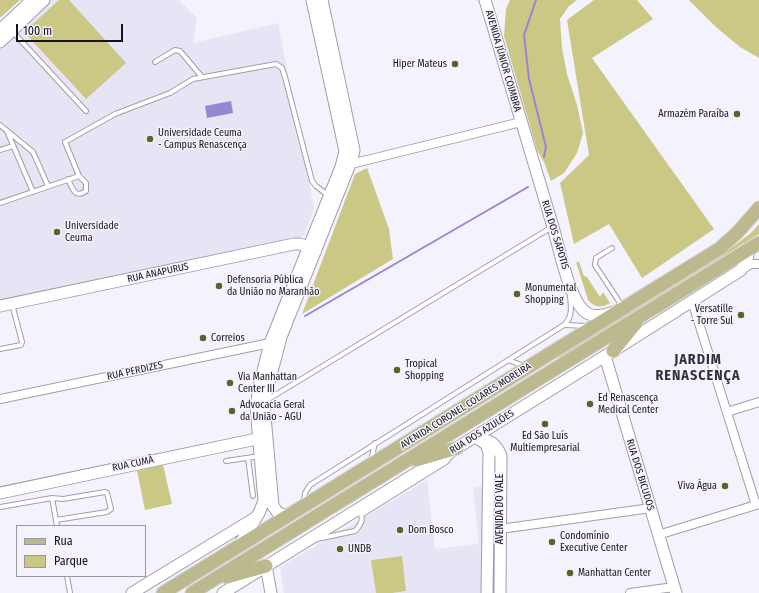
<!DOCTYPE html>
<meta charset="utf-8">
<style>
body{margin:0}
#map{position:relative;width:759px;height:593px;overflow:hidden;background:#f4f2fd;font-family:"Fira Sans Condensed",sans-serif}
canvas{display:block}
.legend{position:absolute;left:16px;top:525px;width:130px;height:52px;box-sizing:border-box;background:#f4f2fd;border:1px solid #9a99a1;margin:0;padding:5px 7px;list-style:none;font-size:12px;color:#141417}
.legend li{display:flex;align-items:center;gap:8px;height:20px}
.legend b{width:20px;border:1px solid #9a99a1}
.scale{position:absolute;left:16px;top:24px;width:107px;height:18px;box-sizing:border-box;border:2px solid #141417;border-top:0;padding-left:5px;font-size:12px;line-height:14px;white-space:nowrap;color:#141417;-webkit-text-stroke:3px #f4f2fd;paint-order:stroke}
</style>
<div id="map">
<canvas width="759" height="593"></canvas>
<ul class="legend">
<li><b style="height:5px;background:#bbb98d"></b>Rua</li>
<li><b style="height:11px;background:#cac884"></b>Parque</li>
</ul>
<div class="scale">100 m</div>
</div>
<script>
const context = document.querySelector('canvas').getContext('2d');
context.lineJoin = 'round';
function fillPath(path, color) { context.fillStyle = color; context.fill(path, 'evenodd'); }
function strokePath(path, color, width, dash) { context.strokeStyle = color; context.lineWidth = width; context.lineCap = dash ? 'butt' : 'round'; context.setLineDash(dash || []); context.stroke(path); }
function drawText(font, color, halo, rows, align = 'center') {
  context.font = font + ' "Fira Sans Condensed",sans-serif'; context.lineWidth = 3; context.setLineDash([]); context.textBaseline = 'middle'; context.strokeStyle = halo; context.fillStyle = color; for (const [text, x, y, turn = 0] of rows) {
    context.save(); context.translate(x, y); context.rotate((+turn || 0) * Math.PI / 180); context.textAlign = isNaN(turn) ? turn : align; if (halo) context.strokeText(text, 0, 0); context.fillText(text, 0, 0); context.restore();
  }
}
fillPath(new Path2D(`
 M51,0H179L197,18L193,43L278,23L314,208L304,236L0,299V48Z
 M427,480L435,549L479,544L473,488L485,486L482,593H392L406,591L401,556L371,560L376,593H284L280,567Z`), '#e7e4f6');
fillPath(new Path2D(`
 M0,0H20L0,18Z
 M59,0H69L126,63L86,99L24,32Z
 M510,0H577L569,6L560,19L562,48L567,74L577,105L583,133L577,153L564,173L551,181L544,162L537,150L504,36L506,9Z
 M594,0H637L653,19L592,58L714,229L642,278L609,224L574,244L560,183L589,155L567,20Z
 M689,0H759V58L740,47L716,27Z
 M367,168L389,229L393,259L302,314L355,174Z
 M759,224V234L559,358L557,355L731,248L750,234Z
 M576,262H579L584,276L587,277L600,297L603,292L610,303C602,308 595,308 588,300Z
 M163,465L172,504L145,510L137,471Z
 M402,556L406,591L392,593H376L371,560Z`), '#cac884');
fillPath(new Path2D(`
 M231,101L233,113L207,118L205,106Z`), '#9787d2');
strokePath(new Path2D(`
 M536,0L524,35L529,79L546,147L544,157
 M305,316L528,187`), '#9787d2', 2);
const lane = new Path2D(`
 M12,31L86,111
 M155,62L175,50L180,51L202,77
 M0,125L33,152L48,186
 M7,131L33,192
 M0,150L13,146
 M68,179C72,188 75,199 86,191V183L79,176L65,142L115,114L170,93L193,79L276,64L282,68L285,77L312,181L316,186L329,196
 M0,203L79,176
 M612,248L596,258L595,265L622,306
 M565,325L588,326
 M0,349L21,345L22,342L12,304
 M508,360L524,366
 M267,400L552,227
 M248,458L253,496
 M226,461L260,456
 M371,461L375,443
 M52,498L57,526
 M304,503L305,493L310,485L564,325C573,317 571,306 570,296
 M0,507L52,498L63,499L105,492L107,493L111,509L107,512L56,520
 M361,515L446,462L451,456
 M317,539L355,531C360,526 364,519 360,513
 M67,576L70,593`);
const street = new Path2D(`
 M347,165L521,122
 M741,270L751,264H759
 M692,301L756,505
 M0,399L270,343
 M727,412L759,402
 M500,529L651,508
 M658,535L759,504
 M630,593L674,587`);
const secondary = new Path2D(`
 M485,0C508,76 530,152 553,227C559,248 569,296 583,310C592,319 603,315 614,312
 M0,30L32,0
 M0,42L44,0
 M0,306L294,244H300L316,250
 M605,356L676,593
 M478,439C490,439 497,445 501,456L500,593
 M480,440L486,444L489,452L487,593
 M0,493L266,437
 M288,516L278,513L273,506L264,405L265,398L281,337L352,159L354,150L322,0
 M238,547L259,513L264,501L256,407L259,387L270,343L341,167L345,151L312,0
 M266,566L271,593
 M132,593L255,518
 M223,593L605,356L741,270L747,260L749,249`);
const primary = new Path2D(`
 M613,351L636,323
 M416,460L457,448
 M227,577L266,566
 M163,593L719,249L737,233L759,208
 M192,593L759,243`);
strokePath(lane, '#a09ea8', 6);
strokePath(street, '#a09ea8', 10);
strokePath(secondary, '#a09ea8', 13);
strokePath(primary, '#d5d5d5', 15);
strokePath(lane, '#fff', 4);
strokePath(street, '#fff', 8);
strokePath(secondary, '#fff', 11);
strokePath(primary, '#bbb98d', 13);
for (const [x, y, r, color] of [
 [455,64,4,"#615f2c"],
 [737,114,4,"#615f2c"],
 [150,139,4,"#615f2c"],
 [57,232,4,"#615f2c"],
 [219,286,4,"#615f2c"],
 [517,294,4,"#615f2c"],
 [741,315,4,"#615f2c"],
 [203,338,4,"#615f2c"],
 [397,370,4,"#615f2c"],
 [230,383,4,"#615f2c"],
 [590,404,4,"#615f2c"],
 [232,411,4,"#615f2c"],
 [545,424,4,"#615f2c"],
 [725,486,4,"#615f2c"],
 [400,530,4,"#615f2c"],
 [552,542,4,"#615f2c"],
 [340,549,4,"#615f2c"],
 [570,573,4,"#615f2c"]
]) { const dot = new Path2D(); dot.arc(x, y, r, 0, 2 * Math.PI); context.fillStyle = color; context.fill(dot); strokePath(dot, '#f4f2fd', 1.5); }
drawText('10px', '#141417', '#f4f2fd', [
 ["AVENIDA JÚNIOR COIMBRA",503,61,74],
 ["RUA DOS SAPOTIS",555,235,73],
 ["RUA ANAPURUS",158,273,-12],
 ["RUA PERDIZES",135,371,-12],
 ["AVENIDA CORONEL COLARES MOREIRA",466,406,-32],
 ["RUA DOS AZULÕES",482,432,-32],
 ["RUA CUMÃ",133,464,-12],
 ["RUA DOS BICUDOS",640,475,73],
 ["AVENIDA DO VALE",500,509,-90]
]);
drawText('10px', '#141417', '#f4f2fd', [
 ["Hiper Mateus",447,64,"right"],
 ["Armazém Paraíba",729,114,"right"],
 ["Universidade Ceuma",158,133],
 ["- Campus Renascença",158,145],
 ["Universidade",65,226],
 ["Ceuma",65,238],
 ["Defensoria Pública",227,280],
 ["da União no Maranhão",227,292],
 ["Monumental",525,288],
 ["Shopping",525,300],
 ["Versatille",733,309,"right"],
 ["- Torre Sul",733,321,"right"],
 ["Correios",211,338],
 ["Tropical",405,364],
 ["Shopping",405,376],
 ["Via Manhattan",238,377],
 ["Center III",238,389],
 ["Ed Renascença",598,398],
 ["Medical Center",598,410],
 ["Advocacia Geral",240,405],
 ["da União - AGU",240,417],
 ["Ed São Luís",545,436,"center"],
 ["Multiempresarial",545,448,"center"],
 ["Viva Água",717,486,"right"],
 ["Dom Bosco",408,530],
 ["Condomínio",560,536],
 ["Executive Center",560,548],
 ["UNDB",348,549],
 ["Manhattan Center",578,573]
], 'left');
context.letterSpacing = '1px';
drawText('bold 14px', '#34333a', '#f4f2fd', [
 ["JARDIM",698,360],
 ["RENASCENÇA",698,376]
]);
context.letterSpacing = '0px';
</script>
